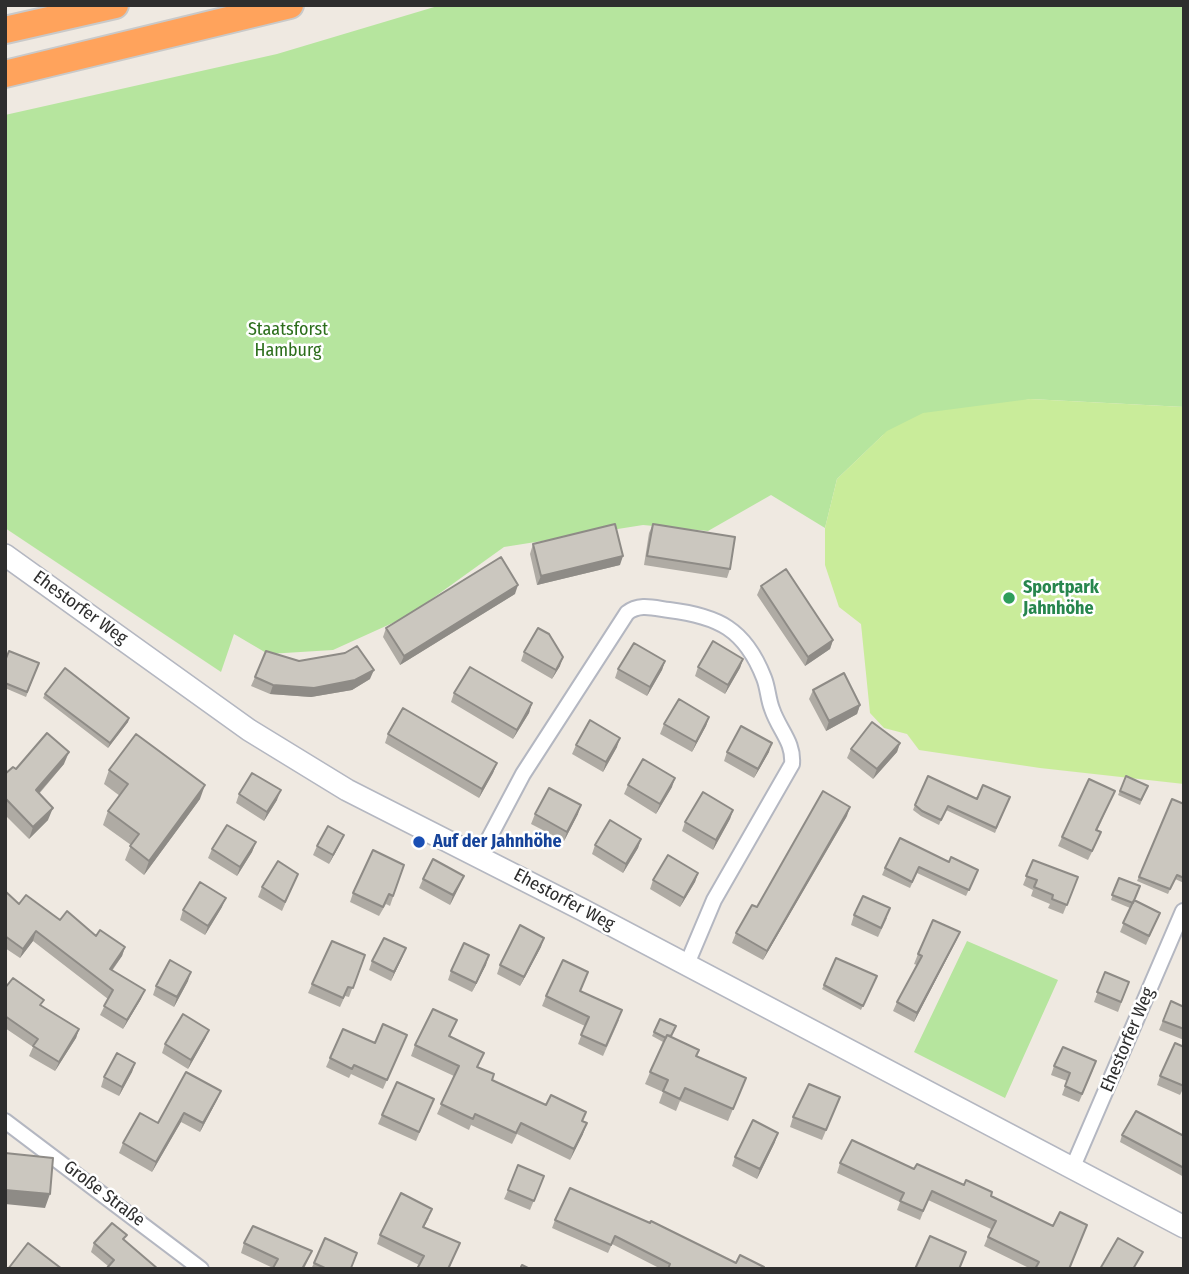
<!DOCTYPE html>
<meta charset="utf-8">
<style>
body{margin:0}
#map{position:relative;width:1189px;height:1274px;overflow:hidden;background:#efe9e1;font-family:"Fira Sans Condensed",sans-serif}
canvas{display:block}
.frame{position:absolute;inset:0;border:7px solid #2e2e2e;pointer-events:none}
</style>
<div id="map">
<canvas width="1189" height="1274"></canvas>
<div class="frame"></div>
</div>
<script>
const context = document.querySelector('canvas').getContext('2d');
context.lineJoin = 'round';
function fillPath(path, color) { context.fillStyle = color; context.fill(path, 'evenodd'); }
function strokePath(path, color, width, dash) { context.strokeStyle = color; context.lineWidth = width; context.lineCap = dash ? 'butt' : 'round'; context.setLineDash(dash || []); context.stroke(path); }
function drawText(font, color, halo, rows, align = 'center') {
  context.font = font + ' "Fira Sans Condensed",sans-serif'; context.lineWidth = 5; context.setLineDash([]); context.textBaseline = 'middle'; context.strokeStyle = halo; context.fillStyle = color; for (const [text, x, y, turn = 0] of rows) {
    context.save(); context.translate(x, y); context.rotate((+turn || 0) * Math.PI / 180); context.textAlign = isNaN(turn) ? turn : align; if (halo) context.strokeText(text, 0, 0); context.fillText(text, 0, 0); context.restore();
  }
}
fillPath(new Path2D(`
 M441,5H1184V407L1030,399L883,435L837,479L825,528L771,495L708,531L643,525L504,547L408,616L333,650L268,654L234,634L221,672L5,528V115L277,54Z
 M967,941L1058,980L1005,1098L914,1052Z`), '#b6e59e');
fillPath(new Path2D(`
 M1030,399L1184,407V784L1040,768L919,750L907,734L884,728L870,713L861,624L839,607L825,565V528L837,479L887,431L923,413Z`), '#c9ec9a');
const street = new Path2D(`
 M479,857L523,774L627,613C639,603 654,608 669,610C718,616 745,629 764,678C768,688 768,699 772,709C779,730 794,742 792,764L714,900L687,964
 M5,1121L201,1269
 M1072,1169L1183,911`);
const secondary = new Path2D(`
 M5,555L249,730L347,790L583,910L1184,1227`);
const highway = new Path2D(`
 M5,30L115,5
 M5,74L290,5`);
strokePath(street, '#b4b7c1', 18);
strokePath(secondary, '#b4b7c1', 24);
strokePath(highway, '#c9c9c9', 30);
strokePath(street, '#fff', 14);
strokePath(secondary, '#fff', 21);
strokePath(highway, '#ffa35c', 26);
fillPath(new Path2D(`
 M653,524L730,569L727,578L644,565L649,533Z
 M533,544L620,565L537,585L530,554Z
 M761,586L833,640L830,649L805,666L757,595Z
 M515,594L400,665L383,637L386,628Z
 M524,652L560,666L552,679L521,661Z
 M743,659L740,668L725,694L695,676L698,667Z
 M5,661L39,663L26,697L5,688Z
 M299,661L370,679L352,690L311,697L270,694L251,686L255,677Z
 M665,661L662,670L647,696L615,678L618,669Z
 M813,690L860,705L857,714L826,731L809,699Z
 M454,693L532,703L529,713L513,739L451,702Z
 M45,694L129,718L128,722L108,748L43,698Z
 M709,717L706,726L692,752L660,734L664,724Z
 M388,734L497,763L493,773L479,798L385,743Z
 M900,743L897,752L873,779L847,758L851,749Z
 M576,745L617,747L603,772L572,754Z
 M727,752H769L754,778L724,761Z
 M64,764L39,794L48,820L29,839L5,815V774L16,769Z
 M109,770L200,799L144,875L125,860L131,845L103,825L108,811L120,796L104,784Z
 M1126,776L1148,786L1140,805L1118,795Z
 M628,785L672,787L656,814L624,794Z
 M1115,791L1097,831V842L1088,860L1058,846L1062,837Z
 M239,794L277,800L264,821L236,803Z
 M1010,797L995,833L946,810L939,825L921,816L913,810L915,805Z
 M1172,799L1184,859V883L1175,879L1168,894L1137,881Z
 M733,810L730,819L713,850L682,831L685,822Z
 M535,814H578L564,841L531,824Z
 M847,816L763,960L732,943L736,933L757,907Z
 M344,835L340,844L329,864L313,855L317,846Z
 M641,839L638,848L623,873L592,854L595,845Z
 M256,842L252,852L237,876L208,858L212,849Z
 M1033,860L1078,877L1063,914L1048,908L1050,904L1031,896L1033,890L1023,885Z
 M949,862L978,870L966,896L917,873L910,888L882,875L885,868Z
 M404,865L390,906L386,904L379,916L350,902L353,893Z
 M698,873L695,882L680,907L650,889L653,880Z
 M298,874L282,911L258,897L262,887Z
 M464,876L460,885L450,905L419,888L423,879Z
 M1119,878L1134,900L1160,913L1146,945L1120,932L1130,908L1111,900Z
 M5,891L19,904L125,947L122,956L112,971L141,999L123,1029L100,1015L108,999L33,941L20,958L5,948Z
 M222,907L205,935L180,920L183,910Z
 M854,915L887,918L878,937L851,925Z
 M960,932L956,941L914,1022L893,1011L897,1002L917,965L914,964L918,954Z
 M541,947L520,986L497,974L500,965Z
 M406,948L391,981L369,970L372,961Z
 M365,955L349,997L345,996L340,1007L308,993L312,984Z
 M486,965L472,992L448,980L451,971Z
 M588,972L580,991L619,1020L603,1056L578,1044L585,1026L542,1006L546,996Z
 M1105,972L1129,982L1118,1012L1094,1002Z
 M877,976L861,1010L822,989L824,985Z
 M188,981L174,1007L153,995L156,986Z
 M5,988L42,1006L79,1029L76,1038L55,1071L29,1056L33,1047L5,1028Z
 M1171,1001L1184,1007V1040L1159,1030Z
 M457,1020L450,1036L478,1067L492,1080L546,1105L583,1121V1134L570,1160L517,1134L512,1144L471,1125L469,1130L437,1114L454,1076L411,1056L415,1045Z
 M209,1030L205,1039L188,1069L162,1053L165,1044Z
 M654,1032L671,1037L697,1056L746,1078L728,1121L680,1101L676,1111L659,1103L663,1092L645,1084L663,1042L652,1036Z
 M407,1035L383,1089L351,1074L349,1078L326,1067L330,1058L375,1043Z
 M1184,1047V1087L1180,1095L1157,1085L1160,1076Z
 M135,1063L132,1072L119,1096L101,1087L104,1077Z
 M1054,1066L1093,1070L1079,1102L1062,1095L1067,1081L1051,1075Z
 M221,1091L217,1100L200,1132L181,1122L152,1172L119,1153L123,1143L158,1123Z
 M840,1097L822,1140L790,1127L793,1117Z
 M434,1099L416,1141L378,1124L382,1115Z
 M1122,1135L1184,1136V1177L1120,1142Z
 M775,1142L757,1179L732,1166L735,1157Z
 M840,1163L914,1169L964,1185L991,1196L1069,1269H1031L984,1246L991,1229L928,1200L920,1220L897,1210L900,1202L837,1173Z
 M544,1176L530,1210L504,1199L508,1190Z
 M429,1218L424,1227L456,1252L449,1269H417L419,1265L377,1244L380,1235Z
 M555,1220L736,1263L763,1269H661L612,1244L608,1253L552,1228Z
 M125,1241L158,1269L108,1266L91,1252L94,1243Z
 M244,1243L312,1251L304,1269H273V1268L241,1253Z
 M314,1263L352,1268L353,1269H311Z`), '#afaba4');
fillPath(new Path2D(`
 M623,556L620,565L537,585L541,576Z
 M518,585L515,594L400,665L404,656Z
 M833,640L830,649L805,666L808,657Z
 M563,657L560,666L552,679L556,670Z
 M743,659L740,668L725,694L728,685Z
 M665,661L662,670L647,696L650,687Z
 M374,670L370,679L352,690L311,697L270,694L273,685Z
 M532,703L529,713L513,739L517,730Z
 M860,705L857,714L826,731L829,721Z
 M709,717L706,726L692,752L696,742Z
 M129,718L128,722L108,748L110,743Z
 M620,738L617,747L603,772L606,762Z
 M772,743L769,752L754,778L758,769Z
 M900,743L897,752L873,779L877,769Z
 M69,752L64,764L31,802L36,790Z
 M497,763L493,773L479,798L482,789Z
 M675,778L672,787L656,814L660,804Z
 M205,785L200,799L144,875L149,861Z
 M281,790L277,800L264,821L267,812Z
 M581,805L578,814L564,841L567,832Z
 M850,807L847,816L763,960L767,951Z
 M53,808L48,820L29,839L33,827Z
 M733,810L730,819L713,850L716,840Z
 M344,835L340,844L329,864L333,855Z
 M641,839L638,848L623,873L626,864Z
 M256,842L252,852L237,876L240,867Z
 M698,873L695,882L680,907L684,898Z
 M464,876L460,885L450,905L453,895Z
 M226,898L222,907L205,935L208,926Z
 M36,931L33,941L20,958L23,949Z
 M960,932L956,941L914,1022L917,1013Z
 M544,938L541,947L520,986L524,977Z
 M125,947L122,956L106,978L110,969Z
 M406,948L402,958L391,981L394,972Z
 M489,955L486,965L472,992L476,983Z
 M191,972L188,981L174,1007L177,997Z
 M145,990L141,999L123,1029L127,1020Z
 M79,1029L76,1038L55,1071L59,1062Z
 M209,1030L205,1039L188,1069L191,1060Z
 M135,1063L132,1072L119,1096L122,1087Z
 M221,1091L217,1100L200,1132L203,1123Z
 M184,1113L181,1122L152,1172L156,1162Z
 M587,1123L583,1134L570,1160L574,1149Z
 M778,1133L775,1142L757,1179L760,1169Z
 M5,1190L50,1194L45,1208L5,1204Z`), '#8e8b86');
const building = new Path2D(`
 M615,524L623,556L541,576L533,544Z
 M653,524L735,537L730,569L647,556Z
 M501,557L518,585L404,656L386,628Z
 M786,569L833,640L808,657L761,586Z
 M538,628L549,634L563,657L556,670L524,652Z
 M713,641L743,659L728,685L698,667Z
 M634,643L665,661L650,687L618,669Z
 M357,646L374,670L355,680L314,688L273,685L255,677L266,651L299,661L345,653Z
 M9,651L39,663L27,692L5,683V661Z
 M470,667L532,703L517,730L454,693Z
 M65,668L129,718L110,743L45,694Z
 M844,673L860,705L829,721L813,690Z
 M679,699L709,717L696,742L664,724Z
 M403,708L497,763L482,789L388,734Z
 M590,720L620,738L606,762L576,745Z
 M872,722L900,743L877,769L851,749Z
 M741,726L772,743L758,769L727,752Z
 M47,733L69,752L36,790L53,808L33,827L5,798V774L13,767L16,769Z
 M136,734L205,785L149,861L130,846L139,834L108,811L128,784L109,770Z
 M643,759L675,778L660,804L628,785Z
 M252,773L281,790L267,812L239,794Z
 M928,776L977,799L983,785L1010,797L996,828L948,806L941,820L922,811L915,805Z
 M1126,776L1148,786L1141,800L1120,791Z
 M1089,779L1115,791L1096,830L1101,832L1092,851L1062,837Z
 M549,788L581,805L567,832L535,814Z
 M823,791L850,807L767,951L736,933L752,905L757,907Z
 M703,792L733,810L716,840L685,822Z
 M1172,799L1184,804V856L1183,858L1184,859V878L1177,875L1170,889L1139,877Z
 M610,820L641,839L626,864L595,845Z
 M227,825L256,842L240,867L212,849Z
 M328,826L344,835L333,855L317,846Z
 M900,838L949,862L951,857L978,870L969,890L919,867L912,882L885,868Z
 M373,850L404,865L393,896L389,894L383,907L353,893Z
 M668,855L698,873L684,898L653,880Z
 M433,859L464,876L453,895L423,879Z
 M1033,860L1078,877L1067,905L1052,899L1053,895L1034,887L1037,880L1026,876Z
 M278,861L298,874L285,902L262,887Z
 M1119,878L1140,886L1133,903L1112,895Z
 M200,882L226,898L208,926L183,910Z
 M5,891L19,904L26,895L60,920L67,911L96,936L100,930L125,947L110,969L145,990L127,1020L104,1006L113,990L36,931L23,949L5,936Z
 M863,896L890,908L881,928L854,915Z
 M1134,900L1160,913L1149,936L1123,923Z
 M933,920L960,932L917,1013L897,1002L922,956L918,954Z
 M520,925L544,938L524,977L500,965Z
 M384,938L406,948L394,972L372,961Z
 M332,941L365,955L353,988L348,987L343,998L312,984Z
 M464,943L489,955L476,983L451,971Z
 M836,958L877,976L863,1006L824,985Z
 M170,960L191,972L177,997L156,986Z
 M563,960L588,972L580,991L622,1010L606,1046L581,1035L589,1017L546,996Z
 M1105,972L1129,982L1121,1002L1097,992Z
 M13,978L44,1000L40,1005L79,1029L59,1062L33,1046L38,1039L5,1016V988Z
 M1171,1001L1184,1007V1029L1163,1021Z
 M433,1009L457,1020L449,1036L484,1053L477,1067L494,1074L492,1080L546,1105L551,1095L586,1112L582,1121L587,1123L574,1149L521,1123L516,1133L475,1114L473,1119L441,1104L459,1066L415,1045Z
 M183,1014L209,1030L191,1060L165,1044Z
 M660,1019L676,1026L671,1036L667,1035L666,1038L654,1032Z
 M383,1024L407,1035L387,1080L354,1065L352,1069L330,1058L343,1029L375,1043Z
 M667,1035L699,1050L696,1056L746,1078L733,1109L685,1088L680,1099L663,1091L668,1080L650,1072Z
 M1175,1043L1184,1047V1086L1160,1076Z
 M1063,1047L1096,1061L1082,1094L1065,1086L1070,1073L1054,1066Z
 M117,1053L135,1063L122,1087L104,1077Z
 M186,1072L221,1091L203,1123L184,1113L156,1162L123,1143L140,1113L158,1123Z
 M397,1082L434,1099L419,1132L382,1115Z
 M809,1084L840,1097L826,1130L793,1117Z
 M1136,1111L1184,1136V1168L1122,1135Z
 M753,1120L778,1133L760,1169L735,1157Z
 M852,1140L914,1169L917,1164L964,1185L966,1180L992,1192L991,1196L1053,1226L1060,1212L1087,1225L1069,1269H1035L1039,1262L988,1237L996,1221L932,1191L923,1211L900,1201L904,1193L840,1163Z
 M5,1153L53,1158L50,1194L5,1190Z
 M518,1165L544,1176L534,1201L508,1190Z
 M570,1188L650,1223L651,1221L736,1263L740,1255L764,1267L763,1269H668L670,1264L615,1236L611,1245L555,1220Z
 M401,1193L432,1209L423,1227L460,1243L448,1269H417L424,1256L380,1235Z
 M112,1223L127,1235L123,1239L158,1269L107,1268L114,1260L94,1243Z
 M253,1226L312,1251L302,1269H275L273,1268L278,1259L244,1243Z
 M930,1236L966,1252L959,1269H915Z
 M325,1238L357,1253L351,1268L353,1269H327L314,1263Z
 M1118,1238L1143,1252L1133,1269H1100Z
 M28,1243L62,1269H8Z
 M522,1265L530,1269H520Z`);
fillPath(building, '#cbc7bf');
strokePath(building, '#8e8b86', 2);
for (const [x, y, r, color] of [
 [1009,598,7,"#2e9e5b"],
 [419,842,7,"#1a4fb4"]
]) { const dot = new Path2D(); dot.arc(x, y, r, 0, 2 * Math.PI); context.fillStyle = color; context.fill(dot); strokePath(dot, '#fff', 2.5); }
drawText('18px', '#2c6e1b', '#fff', [
 ["Staatsforst",288,330],
 ["Hamburg",288,351]
]);
drawText('bold 18px', '#27864d', '#fff', [
 ["Sportpark",1023,588],
 ["Jahnhöhe",1023,609]
], 'left');
drawText('18px', '#2e2e2e', '#fff', [
 ["Ehestorfer Weg",80,608,36],
 ["Ehestorfer Weg",564,900,28],
 ["Ehestorfer Weg",1128,1040,-67],
 ["Große Straße",104,1194,37]
]);
drawText('bold 18px', '#164399', '#fff', [
 ["Auf der Jahnhöhe",433,842]
], 'left');
</script>
